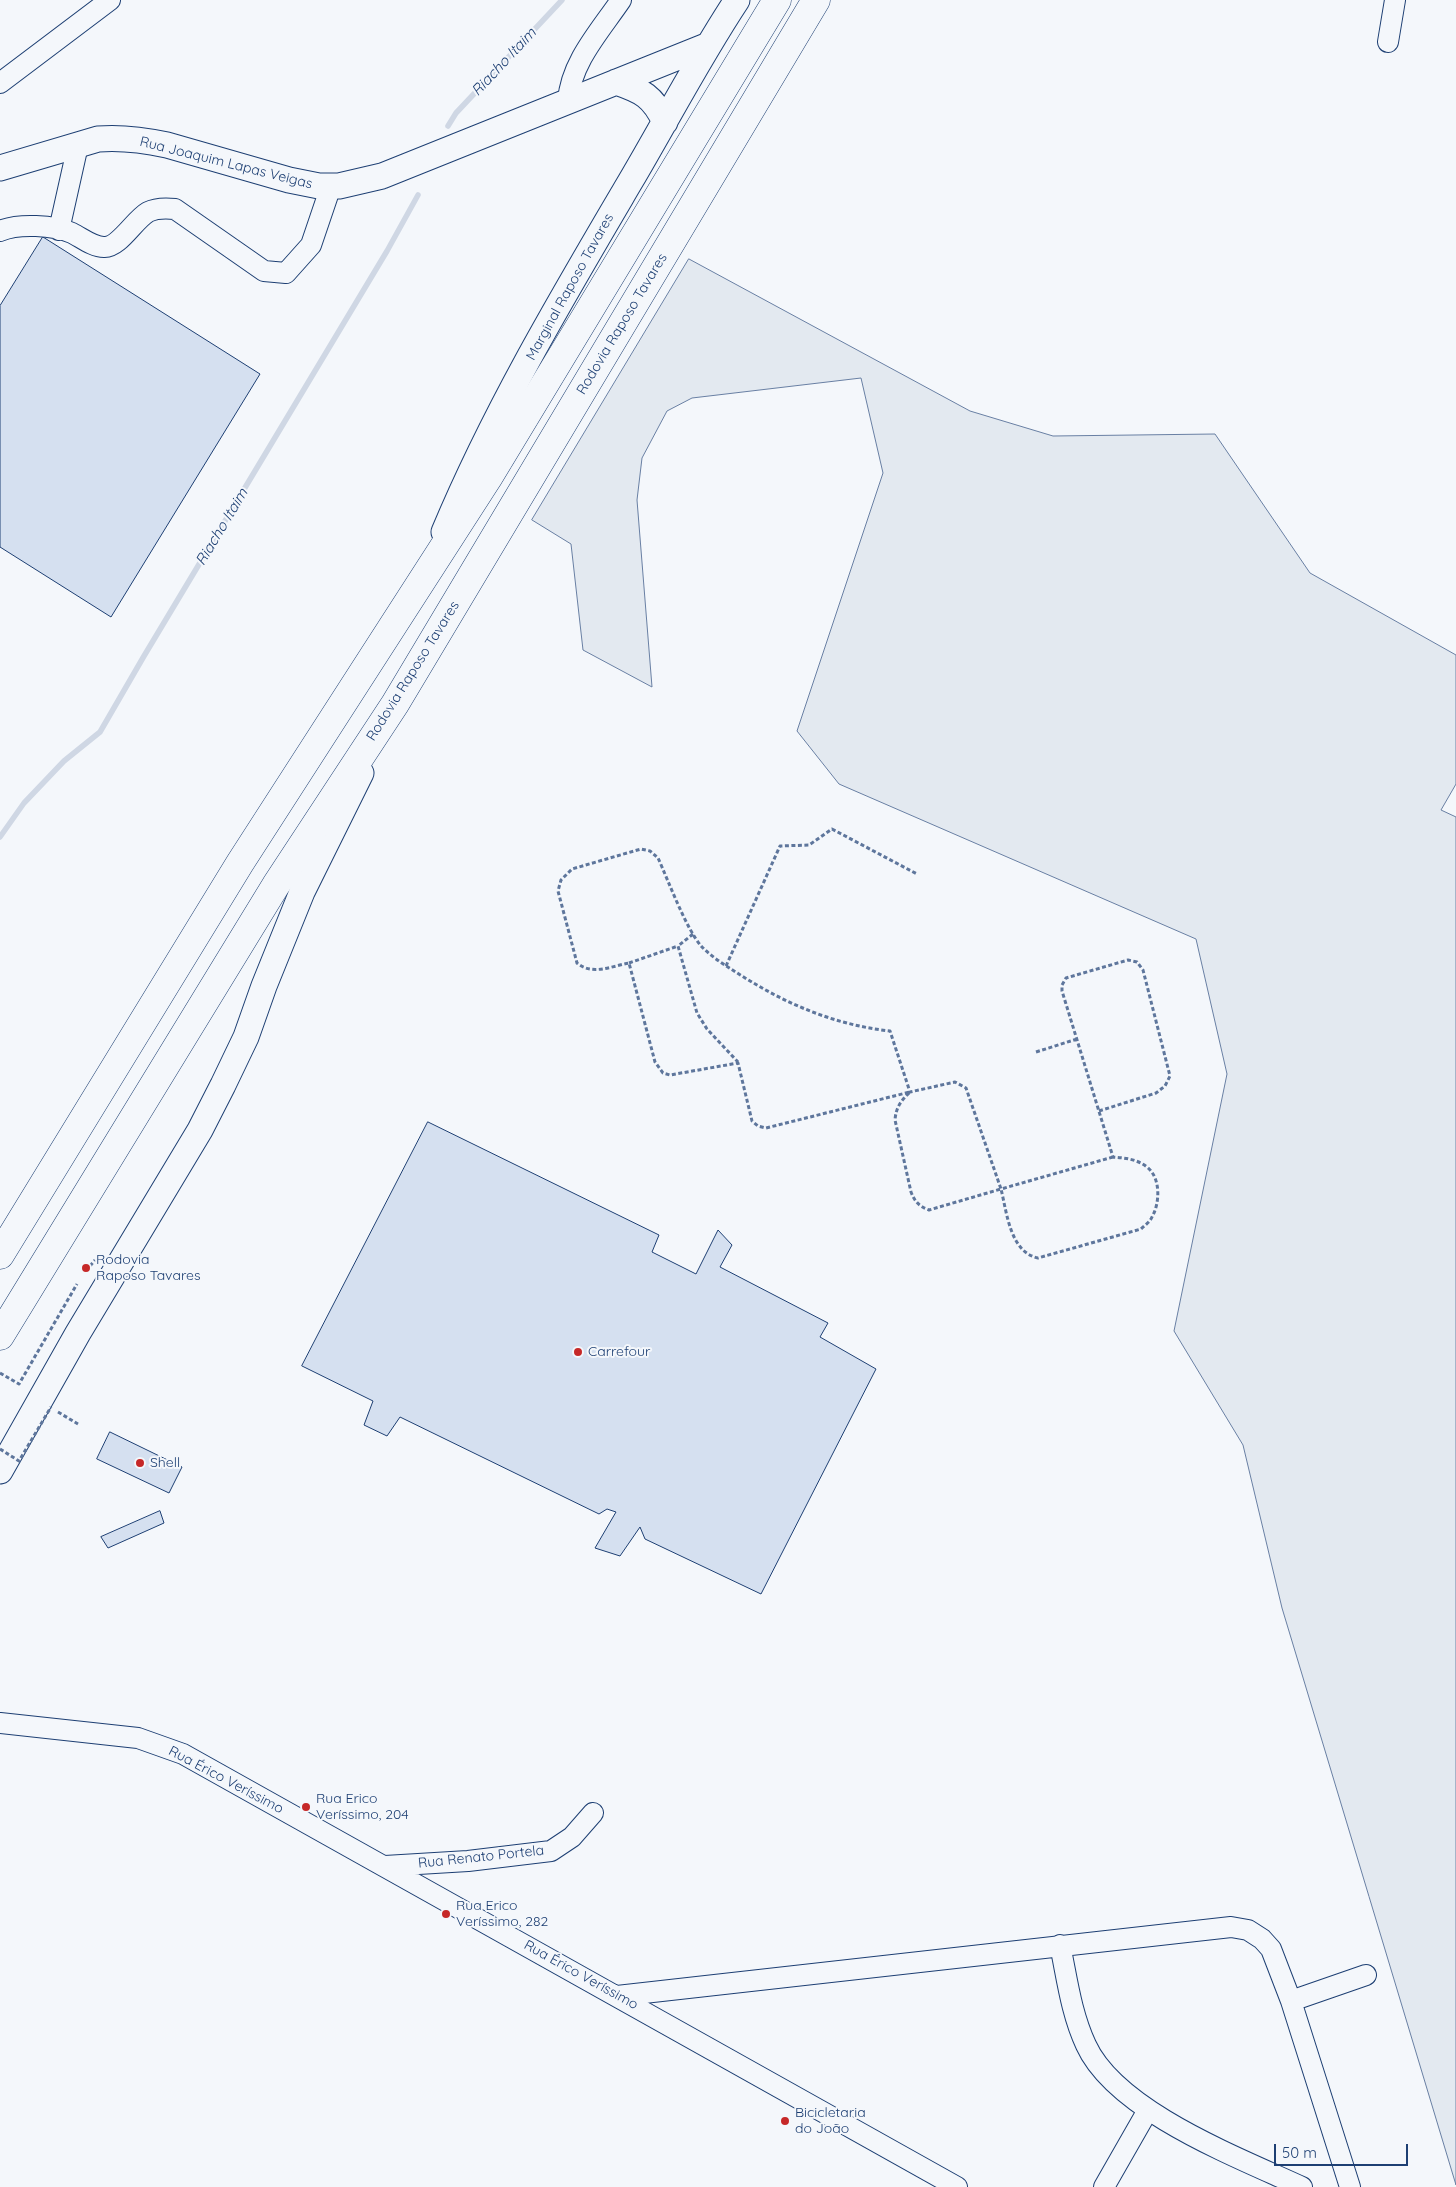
<!DOCTYPE html>
<meta charset="utf-8">
<style>
body{margin:0}
#map{position:relative;width:1456px;height:2187px;overflow:hidden;background:#f4f7fb;font-family:Quicksand,sans-serif}
canvas{display:block}
.scale{position:absolute;left:1274px;top:2144px;width:134px;height:22px;box-sizing:border-box;border:2px solid #1d3f73;border-top:0;padding-left:6px;font-size:15px;line-height:18px;white-space:nowrap;color:#1d3f73;-webkit-text-stroke:4px #f4f7fb;paint-order:stroke}
</style>
<div id="map">
<canvas width="1456" height="2187"></canvas>
<div class="scale">50 m</div>
</div>
<script>
const context = document.querySelector('canvas').getContext('2d');
context.lineJoin = 'round';
function fillPath(path, color) { context.fillStyle = color; context.fill(path, 'evenodd'); }
function strokePath(path, color, width, dash) { context.strokeStyle = color; context.lineWidth = width; context.lineCap = dash ? 'butt' : 'round'; context.setLineDash(dash || []); context.stroke(path); }
function drawText(font, color, halo, rows, align = 'center') {
  context.font = font + ' Quicksand,sans-serif'; context.lineWidth = 4; context.setLineDash([]); context.textBaseline = 'middle'; context.strokeStyle = halo; context.fillStyle = color; for (const [text, x, y, turn = 0] of rows) {
    context.save(); context.translate(x, y); context.rotate((+turn || 0) * Math.PI / 180); context.textAlign = isNaN(turn) ? turn : align; if (halo) context.strokeText(text, 0, 0); context.fillText(text, 0, 0); context.restore();
  }
}
const green = new Path2D(`
 M689,259L970,411L1053,436L1215,434L1310,573L1456,655V784L1441,810L1456,817V2185L1282,1608L1243,1445L1174,1331L1227,1074L1196,939L839,784L797,731L883,473L861,378L692,398L667,411L642,458L637,500L652,687L583,650L571,544L532,520Z`);
fillPath(green, '#e3e9f0');
strokePath(green, '#687fa3', 1);
strokePath(new Path2D(`
 M448,126L456,113L562,0
 M0,837L24,803L64,761L100,732L144,656L387,251L418,195`), '#cfd7e4', 5.5);
const building = new Path2D(`
 M43,237L260,374L111,617L0,547V306Z
 M428,1122L659,1235L652,1252L696,1274L718,1230L732,1245L720,1267L828,1323L820,1337L876,1369L761,1594L645,1539L640,1527L620,1556L595,1548L616,1512L607,1509L599,1514L400,1417L387,1436L364,1425L373,1401L302,1366Z
 M110,1432L182,1467L169,1493L97,1459Z
 M160,1511L164,1523L108,1548L101,1537Z`);
fillPath(building, '#d5e0f0');
strokePath(building, '#1d3f73', 1);
const minor = new Path2D(`
 M1388,42L1395,0
 M0,83L110,0
 M568,101C571,62 600,31 621,0
 M59,230L78,145
 M0,231C18,223 54,225 72,233C82,238 93,247 104,247C119,248 134,220 148,212C156,208 166,208 175,209L264,271L286,273L311,245L331,186
 M0,1723L138,1738L183,1754L957,2187
 M385,1866L468,1861L551,1851L572,1837L593,1813
 M1060,1945C1067,1978 1071,2013 1086,2045C1116,2111 1237,2157 1302,2187
 M617,1996L1231,1927L1248,1930L1262,1939L1271,1949L1291,2001L1350,2187
 M1291,2001L1366,1975
 M1104,2187L1148,2110`);
const major = new Path2D(`
 M616,82C642,91 653,96 665,122
 M0,168L98,139C121,137 144,140 167,145L289,180L319,186H339L382,176L706,46
 M444,532C495,410 563,296 630,182C666,121 698,59 737,0
 M0,1471L78,1333L200,1130L223,1085L246,1037L264,986L302,892L361,773`);
const highway = new Path2D(`
 M0,1255L240,863L488,478L777,0
 M0,1336L276,885L395,704L816,0`);
strokePath(minor, '#1d3f73', 22);
strokePath(major, '#1d3f73', 27);
strokePath(highway, '#1d3f73', 29);
strokePath(new Path2D(`
 M693,934L678,946L697,1013L707,1029L738,1062
 M629,963L678,946
 M726,966L780,846L809,845L832,829L917,874
 M1036,1052L1077,1039
 M1099,1111L1156,1093L1165,1086L1170,1076L1143,970L1137,962L1128,960L1066,978L1062,985V991L1113,1157C1125,1158 1137,1159 1147,1167C1161,1178 1160,1203 1152,1217C1150,1222 1145,1225 1141,1229L1038,1258C1010,1252 1007,1213 1001,1189L929,1210C919,1206 915,1202 911,1192L895,1120C896,1107 901,1101 910,1092L766,1128L758,1126L752,1121L738,1063L670,1075L663,1073L655,1062L629,963C612,966 592,976 577,963L558,891L561,880L572,869L641,849L650,851L658,858C669,882 686,929 702,947C714,959 728,967 742,976C788,1005 836,1025 890,1031L910,1092L955,1082L966,1088L1001,1189L1113,1157
 M90,1266L95,1260
 M0,1373L19,1384L77,1284
 M58,1412L78,1424`), '#5e769c', 3, [4, 2.5]);
strokePath(minor, '#f4f7fb', 20);
strokePath(major, '#f4f7fb', 25);
strokePath(highway, '#f4f7fb', 28);
strokePath(new Path2D(`
 M0,1449L19,1461L51,1407`), '#5e769c', 3, [4, 2.5]);
for (const [x, y, r, color] of [
 [86,1268,5,"#c62828"],
 [578,1352,5,"#c62828"],
 [140,1463,5,"#c62828"],
 [306,1807,5,"#c62828"],
 [446,1914,5,"#c62828"],
 [785,2121,5,"#c62828"]
]) { const dot = new Path2D(); dot.arc(x, y, r, 0, 2 * Math.PI); context.fillStyle = color; context.fill(dot); strokePath(dot, '#f4f7fb', 2); }
drawText('14px', '#1d3f73', '#f4f7fb', [
 ["Rua Joaquim Lapas Veigas",226,163,14],
 ["Marginal Raposo Tavares",570,287,-61],
 ["Rodovia Raposo Tavares",622,324,-59],
 ["Rodovia Raposo Tavares",413,671,-58],
 ["Rua Érico Veríssimo",226,1780,28],
 ["Rua Renato Portela",481,1857,-6],
 ["Rua Érico Veríssimo",581,1975,29]
]);
drawText('14px', '#1d3f73', '#f4f7fb', [
 ["Rodovia",96,1260],
 ["Raposo Tavares",96,1276],
 ["Carrefour",588,1352],
 ["Shell",150,1463],
 ["Rua Erico",316,1799],
 ["Veríssimo, 204",316,1815],
 ["Rua Erico",456,1906],
 ["Veríssimo, 282",456,1922],
 ["Bicicletaria",795,2113],
 ["do João",795,2129]
], 'left');
drawText('italic 15px', '#1d3f73', '#f4f7fb', [
 ["Riacho Itaim",504,62,-47],
 ["Riacho Itaim",222,527,-59]
]);
</script>
